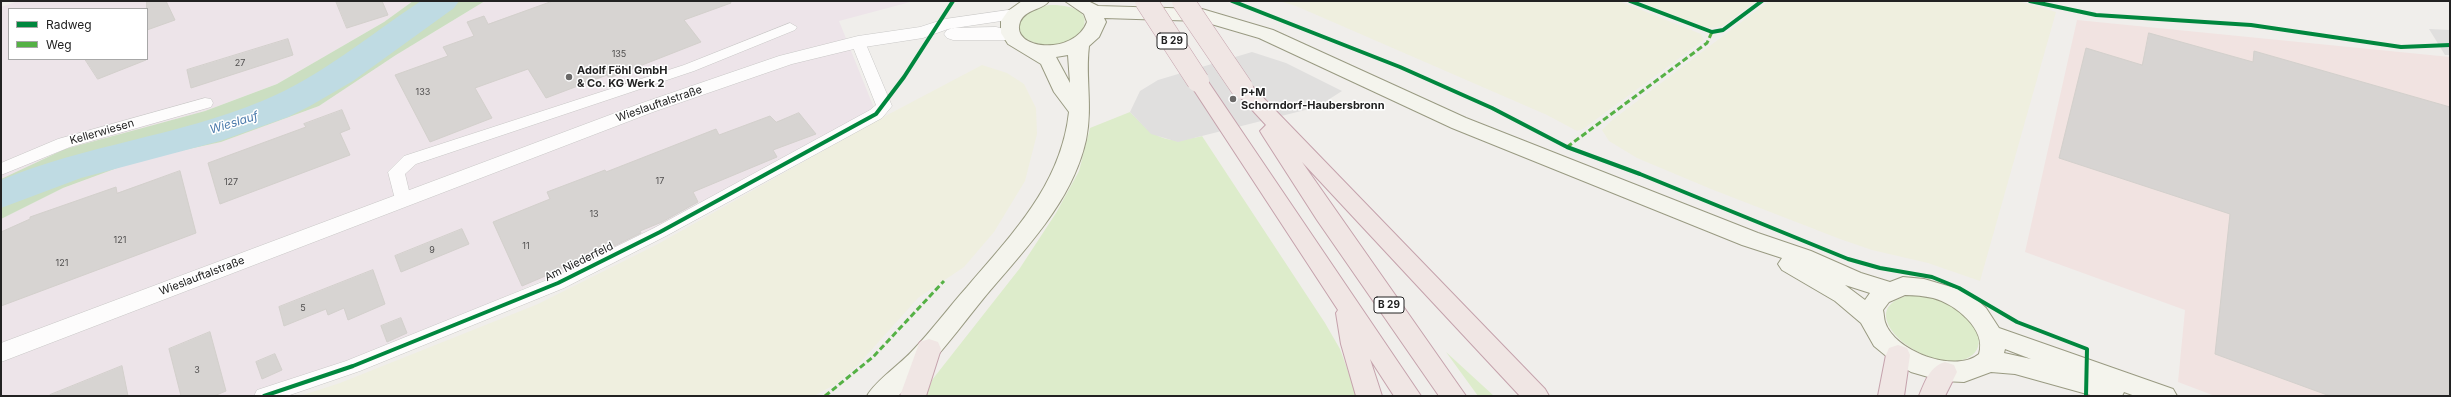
<!DOCTYPE html>
<meta charset="utf-8">
<style>
body{margin:0}
#map{position:relative;width:2451px;height:397px;overflow:hidden;background:#f0eeeb;font-family:Inter,sans-serif}
canvas{display:block}
.frame{position:absolute;inset:0;border:2px solid #222;pointer-events:none}
.legend{position:absolute;left:8px;top:8px;width:140px;height:52px;box-sizing:border-box;background:#fff;border:1px solid #a7a7a7;margin:0;padding:5px 7px;list-style:none;font-size:12px;color:#222}
.legend li{display:flex;align-items:center;gap:8px;height:20px}
.legend b{width:20px;border:1px solid #a7a7a7}
</style>
<div id="map">
<canvas width="2451" height="397"></canvas>
<div class="frame"></div>
<ul class="legend">
<li><b style="height:5px;background:#00873e"></b>Radweg</li>
<li><b style="height:5px;background:#55b145"></b>Weg</li>
</ul>
</div>
<script>
const context = document.querySelector('canvas').getContext('2d');
context.lineJoin = 'round';
function fillPath(path, color) { context.fillStyle = color; context.fill(path, 'evenodd'); }
function strokePath(path, color, width, dash) { context.strokeStyle = color; context.lineWidth = width; context.lineCap = dash ? 'butt' : 'round'; context.setLineDash(dash || []); context.stroke(path); }
function drawText(font, color, halo, rows, align = 'center') {
  context.font = font + ' Inter,sans-serif'; context.lineWidth = 3; context.setLineDash([]); context.textBaseline = 'middle'; context.strokeStyle = halo; context.fillStyle = color; for (const [text, x, y, turn = 0] of rows) {
    context.save(); context.translate(x, y); context.rotate((+turn || 0) * Math.PI / 180); context.textAlign = isNaN(turn) ? turn : align; if (halo) context.strokeText(text, 0, 0); context.fillText(text, 0, 0); context.restore();
  }
}
fillPath(new Path2D(`
 M2077,20L2450,57V396H2215L2178,382L2185,310L2025,252Z`), '#f1e3e1');
fillPath(new Path2D(`
 M18,1H413L384,22L277,84L205,111L65,149L1,179V7ZM9,9H147V59H9Z
 M485,1H914L839,21L874,108L662,228L548,278L375,353L251,396H1V219L63,188L139,160L221,142L319,106L396,55Z`), '#ede4e9');
fillPath(new Path2D(`
 M1279,1H1619L1701,34L1704,40L1583,129L1577,131L1547,115L1296,6Z
 M1638,1H1756L1723,26L1711,28L1701,26Z
 M1769,1H2018L2056,12L1980,281L1928,263L1872,250L1840,239L1711,189L1637,158L1609,141L1602,130L1611,121Z
 M982,65L1007,73L1024,84L1036,108L1037,134L1025,181L994,232L964,267L918,298L858,365L836,384L814,396H300L340,383L538,304L658,244L874,122Z`), '#efefdf');
fillPath(new Path2D(`
 M1049,5C1122,4 1068,68 1022,36L1018,24C1024,11 1035,8 1049,5Z
 M1130,112C1157,139 1164,145 1202,136L1325,323L1340,349L1357,396H925L932,380L1020,268L1056,213L1079,171L1090,128Z
 M1918,294C1927,296 1939,296 1947,301C1954,304 1967,313 1971,319C1985,339 1981,360 1954,361C1906,362 1849,302 1918,294Z
 M1446,352L1494,396H1478Z`), '#ddeccb');
fillPath(new Path2D(`
 M413,1H485L396,55L319,106L221,142L139,160L63,188L1,219V179L65,149L205,111L277,84L384,22Z`), '#cbdec1');
fillPath(new Path2D(`
 M2429,29L2450,30V55H2445Z
 M1252,52L1286,63L1342,91L1317,107L1178,142L1151,134L1130,112L1140,91L1158,80Z`), '#e0dfde');
fillPath(new Path2D(`
 M421,1H459L454,8L353,81L310,106L288,117L220,141L81,178L1,208V180C85,145 178,136 262,101C321,77 369,35 421,1Z`), '#bfdbe3');
const building = new Path2D(`
 M147,1H166L175,20L147,30Z
 M336,1H382L388,15L347,28Z
 M553,1H730L731,3L684,20L701,42L609,78L607,75L546,98L528,69L475,88L492,118L430,142L395,75L448,56L443,47L474,36L467,22L484,16L488,24Z
 M2149,33L2253,62L2254,51L2450,107V396H2330L2215,354L2230,214L2059,158L2086,48L2142,65Z
 M288,39L293,55L191,88L187,70Z
 M85,59H146V60L98,79Z
 M342,110L350,129L340,133L350,155L220,204L208,163L306,127L304,124Z
 M799,113L816,134L773,150L777,157L693,192L698,202L662,222L640,231L641,233L606,250L522,286L493,222L550,199L547,192L605,170L606,172L716,129L719,135L770,116L776,122Z
 M180,171L196,233L1,306V232L30,219V217L116,187L117,193Z
 M462,229L469,244L401,272L395,256Z
 M373,270L385,304L348,320L344,308L328,315L326,309L284,326L279,307Z
 M401,318L407,333L387,342L381,326Z
 M210,332L226,391L214,396H181L169,349Z
 M275,354L282,370L262,379L256,362Z
 M122,366L128,396H50V395Z`);
fillPath(building, '#d7d4d2');
strokePath(building, '#d3d0cc', 1);
const minor = new Path2D(`
 M790,23L797,27L795,30L694,71L416,164L405,174L411,199L408,203L402,205L396,203L388,172L404,156L684,65Z
 M858,37L865,42L892,106L882,118L666,236L564,288L360,371L287,396H254L257,390L346,361L552,278L654,228L870,110L876,105L851,42Z
 M205,98L211,99L213,103L211,107L70,147L1,175V163L58,139Z`);
const tertiary = new Path2D(`
 M1015,9L1021,10L1024,14L1021,18L948,29L923,38L858,48L792,64L653,112L1,362V343L639,104L779,56L858,36L920,27L945,19Z
 M996,27L1017,32L1020,36L1017,40H953L947,38L944,34L947,30L953,28Z`);
const secondary = new Path2D(`
 M1022,1H1049C1043,10 1025,9 1020,22C1010,50 1074,56 1087,22L1084,14L1065,1H1088L1098,6L1202,9L1273,30L1466,118L1758,233L1811,251L1861,273L1890,282L1903,277L1924,279L1958,289L1976,299L1986,308L1999,328L2173,389L2177,396H2135L2124,392L2122,396H2094L2015,374L1991,372L1964,382L1942,381L1911,372L1891,360L1874,346L1861,323L1835,301L1782,270L1778,264L1782,258L1742,245L1452,128L1259,38L1201,21L1104,18L1106,22L1099,37L1089,46C1085,78 1093,106 1086,140C1072,203 1023,251 983,299C961,326 940,355 915,380L898,396H867C876,380 901,364 914,349C933,329 949,307 967,287C1012,234 1061,185 1069,112L1054,92L1041,64L1008,44L1001,33V21L1008,11ZM1068,55L1070,83L1056,57ZM1845,285L1870,293L1865,300ZM1905,295C1915,295 1924,296 1933,298C1955,304 1987,329 1979,354C1955,374 1894,351 1885,322C1884,319 1884,314 1883,310L1889,302ZM2005,349L2031,359L2004,353Z`);
const trunk = new Path2D(`
 M1198,75L1205,77L1421,396H1394L1370,359L1382,396H1356L1341,344L1336,313L1338,310L1188,81L1191,77Z
 M1242,82L1249,83L1545,389L1549,396H1520L1302,162L1466,396H1439L1317,220L1263,136L1260,131L1266,125L1232,88L1235,83Z
 M929,339L938,342L941,349L926,396H900L917,349L920,342Z
 M1898,345L1907,348L1910,355L1904,396H1878L1886,355L1889,348Z
 M1945,362L1954,365L1957,372L1945,396H1919C1925,382 1929,367 1945,362Z`);
strokePath(minor, '#c9c8c7', 1);
strokePath(tertiary, '#c9c8c7', 1);
strokePath(secondary, '#999a82', 2);
strokePath(trunk, '#c5a2ac', 2);
fillPath(minor, '#fdfcfc');
fillPath(tertiary, '#fdfcfc');
fillPath(secondary, '#f4f4ed');
fillPath(trunk, '#f0e6e4');
const trunkBridge = new Path2D(`
 M1146,1L1198,81
 M1183,1L1242,88`);
strokePath(trunkBridge, '#c5a2ac', 23, []);
strokePath(trunkBridge, '#f0e6e4', 22);
strokePath(new Path2D(`
 M1567,147L1707,43L1712,32
 M825,396L873,357L944,281`), '#55b145', 3, [6, 3]);
strokePath(new Path2D(`
 M1232,1L1400,67L1492,108L1567,147L1640,174L1848,259L1880,268L1932,277L1959,288L2017,322L2087,349L2086,396
 M1630,1L1712,32L1723,30L1762,1
 M2030,1L2096,15L2251,25L2401,47L2450,45
 M264,396L353,366L558,283L660,232L876,114L904,77L953,1`), '#00873e', 4);
for (const [x, y, r, color] of [
 [569,77,4,"#6a6968"],
 [1233,99,4,"#6a6968"]
]) { const dot = new Path2D(); dot.arc(x, y, r, 0, 2 * Math.PI); context.fillStyle = color; context.fill(dot); strokePath(dot, '#fff', 1.5); }
drawText('9px', '#4f4e4e', null, [
 ["135",619,54],
 ["27",240,63],
 ["133",423,92],
 ["17",660,181],
 ["127",231,182],
 ["13",594,214],
 ["121",120,240],
 ["11",526,246],
 ["9",432,250],
 ["121",62,263],
 ["5",303,308],
 ["3",197,370]
]);
for (const [x, y, w] of [
 [1172,41,30],
 [1389,305,30]
]) { const box = new Path2D(); box.roundRect(x - w / 2, y - 8, w, 16, 3); context.fillStyle = '#fff'; context.fill(box); strokePath(box, '#222', 1); }
drawText('bold 10px', '#222', null, [
 ["B 29",1172,41],
 ["B 29",1389,305]
]);
drawText('bold 11px', '#222', '#fff', [
 ["Adolf Föhl GmbH",577,71],
 ["& Co. KG Werk 2",577,84],
 ["P+M",1241,93],
 ["Schorndorf-Haubersbronn",1241,106]
], 'left');
drawText('11px', '#222', '#fff', [
 ["Wieslauftalstraße",659,104,-19],
 ["Kellerwiesen",102,132,-16],
 ["Am Niederfeld",579,262,-26],
 ["Wieslauftalstraße",202,276,-21]
]);
drawText('italic 12px', '#4a7aab', '#fff', [
 ["Wieslauf",234,123,-17]
]);
</script>
